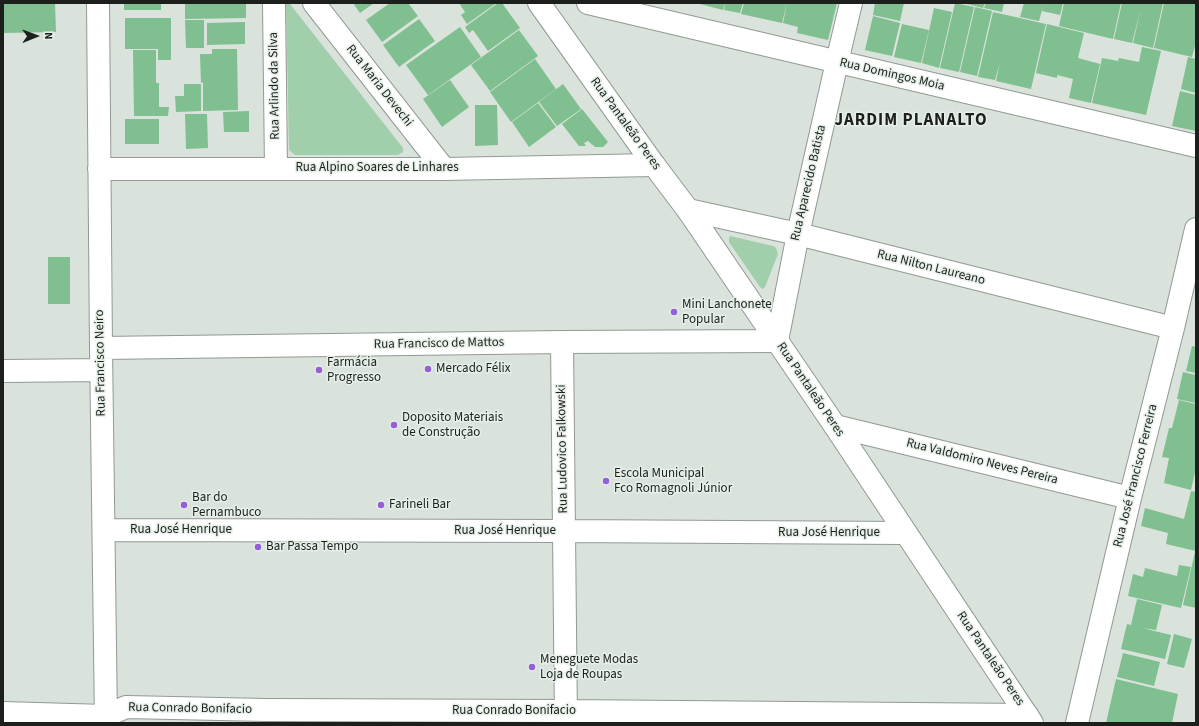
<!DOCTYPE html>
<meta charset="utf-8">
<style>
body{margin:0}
#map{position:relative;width:1199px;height:726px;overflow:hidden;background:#d9e2db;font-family:"Source Sans 3",sans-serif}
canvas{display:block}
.frame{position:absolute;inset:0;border:4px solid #1c1f1c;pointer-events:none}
.north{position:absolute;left:16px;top:16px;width:40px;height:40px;-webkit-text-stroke:3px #e6f0e8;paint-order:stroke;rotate:89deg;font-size:11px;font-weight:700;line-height:16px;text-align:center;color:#1c1f1c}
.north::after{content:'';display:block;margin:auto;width:14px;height:18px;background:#1c1f1c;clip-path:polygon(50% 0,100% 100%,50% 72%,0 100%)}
</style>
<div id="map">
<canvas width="1199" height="726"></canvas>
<div class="frame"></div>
<div class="north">N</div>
</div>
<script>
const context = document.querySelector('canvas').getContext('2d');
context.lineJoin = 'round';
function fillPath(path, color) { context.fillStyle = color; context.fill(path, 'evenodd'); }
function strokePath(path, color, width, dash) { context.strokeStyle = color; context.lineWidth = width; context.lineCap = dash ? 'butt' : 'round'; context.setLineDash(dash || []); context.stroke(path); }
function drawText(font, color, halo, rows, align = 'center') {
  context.font = font + ' "Source Sans 3",sans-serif'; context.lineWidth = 3; context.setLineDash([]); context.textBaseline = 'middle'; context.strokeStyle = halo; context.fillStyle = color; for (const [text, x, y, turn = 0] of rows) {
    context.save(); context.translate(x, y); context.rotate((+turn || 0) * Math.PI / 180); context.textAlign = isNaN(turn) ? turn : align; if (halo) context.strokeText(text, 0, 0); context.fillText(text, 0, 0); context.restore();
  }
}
fillPath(new Path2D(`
 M286,3L290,4L403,148V152L398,155H295L289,150Z
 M730,236L773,246L776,248L778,254L765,287L762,289L760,287L729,242V238Z`), '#a1ceab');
fillPath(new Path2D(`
 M3,3H55L56,32L3,33Z
 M124,3H161V10H124Z
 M185,3H246V18L185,19Z
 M353,3H374L360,13Z
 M390,3H408L418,16L382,42L366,20Z
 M459,3H494L495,4L467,24L461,15L465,12Z
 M498,3H502L520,28L488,51L473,30L469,33L465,27Z
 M696,3H725L723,10Z
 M725,3H743L740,13L724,10Z
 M744,3H787L782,23L741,14Z
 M787,3H837L828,40L797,33L798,27L783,23Z
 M875,3H904L900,21L873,15Z
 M955,3L974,7L959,72L940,68Z
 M967,3H985L983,8L967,4Z
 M986,3H1004L1002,12L984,8Z
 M1024,3H1044L1039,21L1020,17Z
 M1044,3H1063L1060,15L1042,11Z
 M1064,3H1121L1113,39L1059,26Z
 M1122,3H1163L1153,48L1133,43L1141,8L1132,43L1114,39Z
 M1164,3H1196V42L1192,57L1154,48Z
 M975,7L992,11L977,76L960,72Z
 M934,8L952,12L939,68L922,63Z
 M993,12L1046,24L1031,89L996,81L1000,62L995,80L978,77Z
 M873,16L900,23L892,56L865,50Z
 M125,18H171V60H158V49H125Z
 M419,19L435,41L399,67L383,45Z
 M185,20H204V48H186Z
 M245,22V44L207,45V23Z
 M902,24L929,30L921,63L894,57Z
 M1047,24L1084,33L1078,58L1100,64L1091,103L1069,98L1073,79L1057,75V78L1036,73Z
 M460,27L481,57L428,95L406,65Z
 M519,30L538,56L490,91L471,65Z
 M1142,47L1161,51L1146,115L1092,103L1102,58L1118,61L1119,58L1139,62Z
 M212,49H237L238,110L203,111V82L201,83L200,54H212Z
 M133,50H156V83H159V107H169L168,116H134Z
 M1188,57L1196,59V93L1181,89Z
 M535,59L556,89L511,122L490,92Z
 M450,80L469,107L442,127L423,99Z
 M184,84H201V111L176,112L175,96H184Z
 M563,84L581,109L557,126L539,102Z
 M1180,91L1196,95V131L1172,126Z
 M538,103L556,127L529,147L512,122Z
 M475,105H497L498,145L475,146Z
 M582,109L608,142L603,147H595L588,141L584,143L586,146H579L562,124Z
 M249,111V132H224L223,112Z
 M185,114H207L208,148L186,149Z
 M125,119H159V144H125Z
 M48,257H70V304H48Z
 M1192,346L1196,347V373L1186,371Z
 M1183,372L1196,375V403L1177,399Z
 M1179,400L1196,404V468L1191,490L1164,483L1169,458L1162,457L1169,428H1172Z
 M1191,491L1196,492V551L1166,544L1168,533L1141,526L1145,508L1184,519Z
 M1195,552H1196V608L1183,605Z
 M1179,565L1191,567L1181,608L1128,596L1133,574L1143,577L1145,568L1177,576Z
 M1137,599L1162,605L1156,630L1142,628L1171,635L1165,659L1121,649L1127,624L1131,625Z
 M1174,634L1192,639L1184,668L1167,664Z
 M1123,653L1160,662L1154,686L1117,677Z
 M1116,679L1178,694L1172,723H1106Z`), '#80bf8f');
const minor = new Path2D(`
 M98,3L101,348L106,723
 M274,3L276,169
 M314,3L444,169
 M588,3L1196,146
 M99,169H444L654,165
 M688,210L798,234L1173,328
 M562,342L566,723
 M101,348L562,342L777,341L798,234L837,62L851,3
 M3,371L101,370
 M835,426L1130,498
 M104,530L564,531L905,533
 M3,713L106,716L126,707L266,710L566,711L1027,715
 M1077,723L1130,498L1173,328L1196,229`);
const tertiary = new Path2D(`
 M539,3L654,165L688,210L835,426L1032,723`);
strokePath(minor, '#919a93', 24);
strokePath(tertiary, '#919a93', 24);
strokePath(minor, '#fff', 22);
strokePath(tertiary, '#fff', 22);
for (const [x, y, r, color] of [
 [674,312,4,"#945fd8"],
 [428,369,4,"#945fd8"],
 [319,370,4,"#945fd8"],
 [394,425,4,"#945fd8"],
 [606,481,4,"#945fd8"],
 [184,505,4,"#945fd8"],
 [381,505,4,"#945fd8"],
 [258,547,4,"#945fd8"],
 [532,667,4,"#945fd8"]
]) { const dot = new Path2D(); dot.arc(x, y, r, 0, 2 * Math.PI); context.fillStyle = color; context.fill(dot); strokePath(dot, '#e6f0e8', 1.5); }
drawText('13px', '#1c1f1c', '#e6f0e8', [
 ["Rua Domingos Moia",892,75,13],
 ["Rua Arlindo da Silva",275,86,-91],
 ["Rua Maria Devechi",379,86,52],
 ["Rua Pantaleão Peres",625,124,54],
 ["Rua Alpino Soares de Linhares",377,168],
 ["Rua Aparecido Batista",809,183,-77],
 ["Rua Nilton Laureano",931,268,14],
 ["Rua Francisco de Mattos",439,344,-1],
 ["Rua Francisco Neiro",101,363,-91],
 ["Rua Pantaleão Peres",810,390,56],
 ["Rua Ludovico Falkowski",563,449,-91],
 ["Rua Valdomiro Neves Pereira",982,462,14],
 ["Rua José Francisco Ferreira",1136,476,-76],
 ["Rua José Henrique",181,530],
 ["Rua José Henrique",505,531],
 ["Rua José Henrique",829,533],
 ["Rua Pantaleão Peres",990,659,56],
 ["Rua Conrado Bonifacio",190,709,1],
 ["Rua Conrado Bonifacio",514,711]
]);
drawText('13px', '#1c1f1c', '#e6f0e8', [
 ["Mini Lanchonete",682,305],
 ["Popular",682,320],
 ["Farmácia",327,363],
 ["Progresso",327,378],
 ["Mercado Félix",436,369],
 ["Doposito Materiais",402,418],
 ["de Construção",402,433],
 ["Escola Municipal",614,474],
 ["Fco Romagnoli Júnior",614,489],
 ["Bar do",192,498],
 ["Pernambuco",192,513],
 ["Farineli Bar",389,505],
 ["Bar Passa Tempo",266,547],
 ["Meneguete Modas",540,660],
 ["Loja de Roupas",540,675]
], 'left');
context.letterSpacing = '1px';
drawText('bold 17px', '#1c1f1c', '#e6f0e8', [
 ["JARDIM PLANALTO",911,121]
]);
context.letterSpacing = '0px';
</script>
